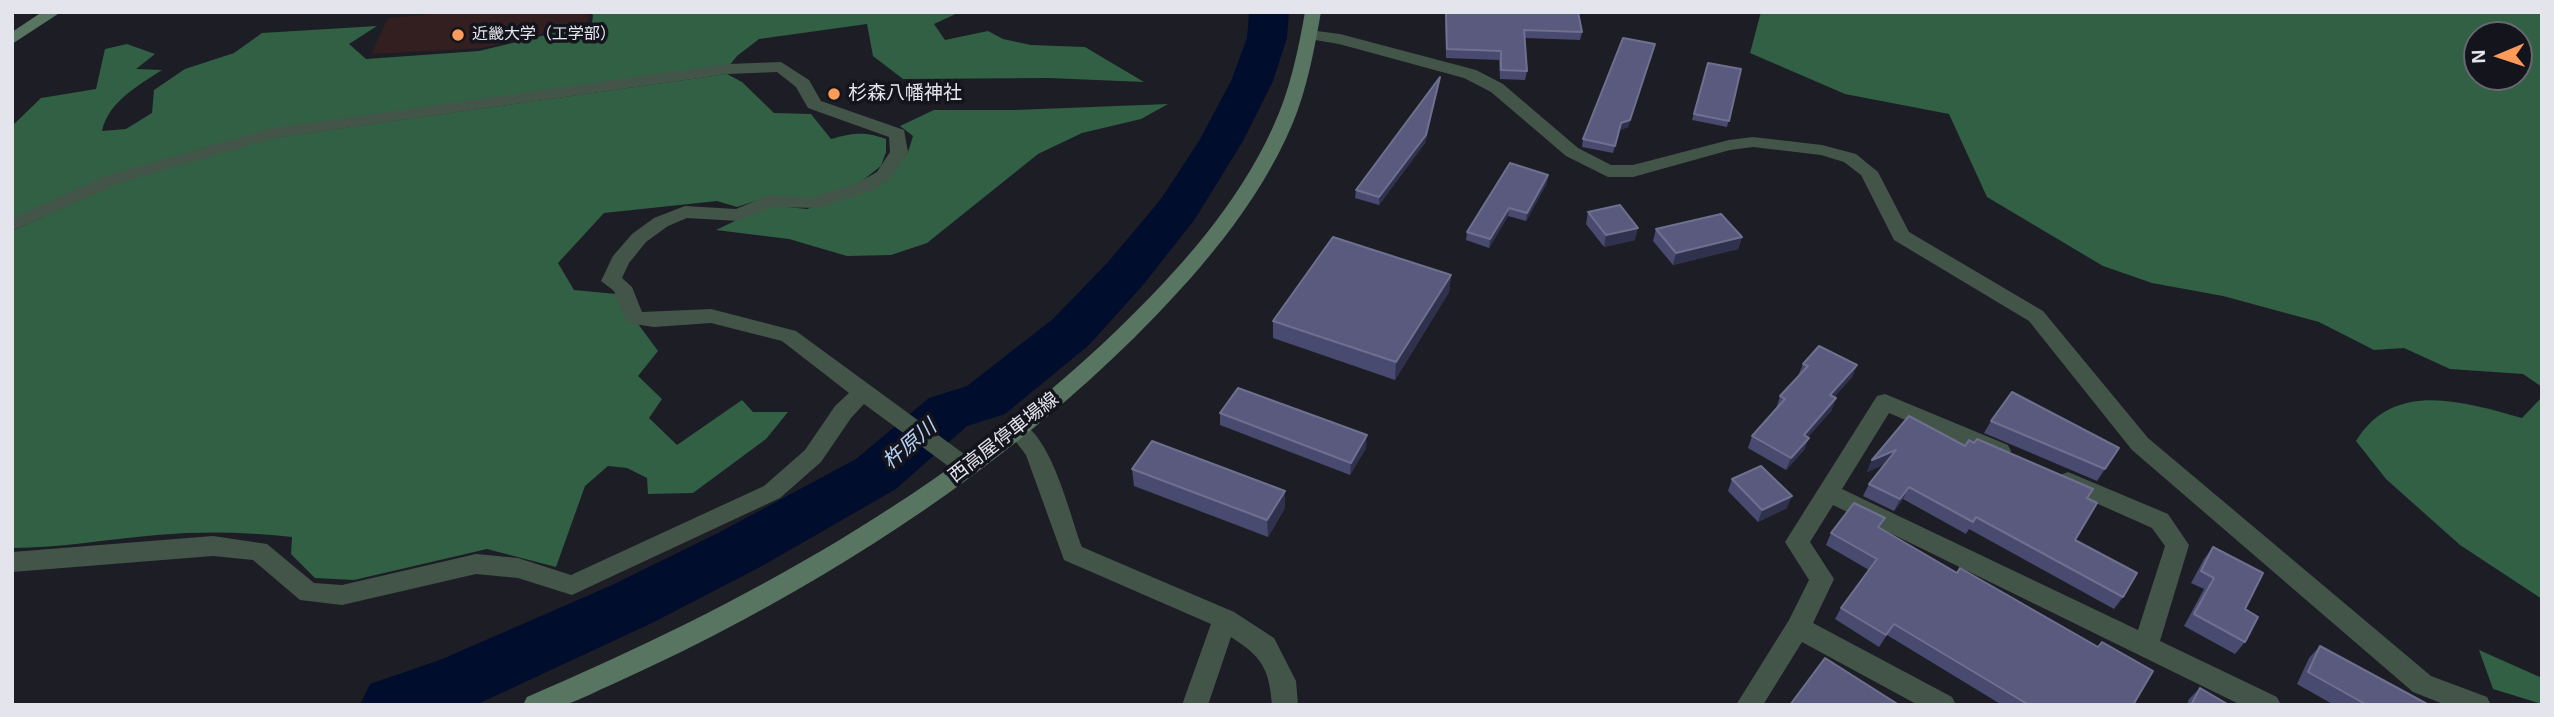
<!DOCTYPE html>
<meta charset="utf-8">
<style>
body{margin:0}
#map{position:relative;width:2554px;height:717px;overflow:hidden;background:#1d1d26;font-family:Arial,sans-serif}
canvas{display:block}
.frame{position:absolute;inset:0;border:14px solid #e4e5ec;pointer-events:none}
.north{position:absolute;left:2463px;top:21px;width:70px;height:70px;box-sizing:border-box;background:#14141d;border:2px solid #676870;border-radius:50%;rotate:268deg;font-size:19px;font-weight:700;line-height:28px;text-align:center;color:#e4e5ec}
.north::after{content:'';display:block;margin:auto;width:24px;height:32px;background:#fe9b58;clip-path:polygon(50% 0,100% 100%,50% 72%,0 100%)}
</style>
<div id="map">
<canvas width="2554" height="717"></canvas>
<div class="frame"></div>
<div class="north">N</div>
</div>
<script>
const context = document.querySelector('canvas').getContext('2d');
context.lineJoin = 'round';
function fillPath(path, color) { context.fillStyle = color; context.fill(path, 'evenodd'); }
function strokePath(path, color, width, dash) { context.strokeStyle = color; context.lineWidth = width; context.lineCap = dash ? 'butt' : 'round'; context.setLineDash(dash || []); context.stroke(path); }
function drawText(font, color, halo, rows, align = 'center') {
  context.font = font + ' Arial,"Noto Sans JP",sans-serif'; context.lineWidth = 7; context.setLineDash([]); context.textBaseline = 'middle'; context.strokeStyle = halo; context.fillStyle = color; for (const [text, x, y, turn = 0] of rows) {
    context.save(); context.translate(x, y); context.rotate((+turn || 0) * Math.PI / 180); context.textAlign = isNaN(turn) ? turn : align; if (halo) context.strokeText(text, 0, 0); context.fillText(text, 0, 0); context.restore();
  }
}
fillPath(new Path2D(`
 M451,12H579L590,16L587,22L483,48L371,54L388,18Z`), '#331f20');
fillPath(new Path2D(`
 M589,12H960L934,24L945,40L988,31L1003,39L1031,45L1085,47L1144,82L1049,78L903,79L873,56L867,24L759,39L737,56L729,66L273,130L204,148L112,176L12,222V126L41,98L96,89L105,49L127,44L155,54L136,69L162,70C139,85 108,102 102,131L126,129L152,113L154,90L185,69L234,53L262,33L377,26L349,44L366,59L479,51L592,24L593,15Z
 M1761,12H2542V387L2523,374L2450,369L2404,348L2374,350L2319,322L2223,296L2152,283L2103,266L1987,197L1949,114L1845,94L1750,53ZM2519,35V77H2477V35Z
 M727,74L742,82L774,113L811,114L831,139C852,133 865,131 886,139V152L881,166L854,187L809,201L764,198L737,207L717,201L604,213L558,263L574,290L616,294L658,351L638,376L662,399L649,418L677,445L742,400L753,412H788L766,439L693,493L648,494L647,478L627,468L608,466L585,486L556,567L487,549L354,580L315,578L291,554L292,537C247,532 203,531 157,535C109,539 61,548 12,548V231L117,183L272,138Z
 M1168,104L1141,119L1082,133L1038,154L927,243L891,255L847,256L789,239L716,230L768,205L807,209L886,182L908,152L913,136L900,126L934,110H1015Z
 M2542,397V599L2460,545L2386,479L2356,441C2394,379 2464,402 2522,418Z
 M2479,650L2542,678V704L2493,689Z`), '#316044');
fillPath(new Path2D(`
 M1249,12H1289L1287,38L1273,81L1243,141L1195,219L1143,285L1089,345L1005,414L967,426L896,489L762,566L654,622L480,703L360,705L370,684L440,660L610,586L720,532L856,459L929,398L967,386L1053,319L1109,261L1161,199L1199,141L1231,81L1247,38Z`), '#000d2c');
fillPath(new Path2D(`
 M1309,30L1340,34L1476,70L1503,84L1578,148L1611,165H1633L1729,140L1753,137L1822,145L1856,154L1878,172L1909,232L2043,311L2148,438L2431,676L2487,697L2491,705H2446L2413,692L2132,450L2029,321L1894,240L1861,175L1844,162L1821,155L1753,147L1730,150L1633,177H1608L1566,156L1491,92L1464,78L1339,44L1303,38L1301,35Z
 M781,62L809,80L821,101L904,130L908,152L889,180L873,190L818,208L771,207L738,221L687,218L668,226L646,242L629,263L622,278L632,287L642,312L711,309L796,331L975,462L978,468L975,474L967,477L959,474L864,404L851,418L821,462L780,498L572,595L518,578L476,574L342,605L300,600L253,560L213,556L12,572V552L213,536L267,544L314,583L342,585L476,554L518,558L571,575L764,486L805,450L835,406L849,393L782,341L711,323L654,327L627,323L614,291L601,281L613,256L632,234L654,218L685,206L736,209L769,195L810,198L859,182L877,172L890,152L889,137L808,108L796,87L777,72L728,74L275,138L120,183L12,231V218L108,175L273,128L728,64Z
 M1885,394L2008,445L2011,451L2008,457L2000,459L1992,457L1889,413L1842,489L2138,630L2165,546L2152,528L2060,487L2057,481L2060,475L2068,472L2168,514L2189,545L2160,641L2277,697L2281,705H2241L1833,505L1810,542L1834,579L1813,623L1952,697L1956,705H1918L1802,642L1763,705H1736L1789,620L1809,580L1785,542L1877,396Z
 M1018,422C1051,432 1070,516 1082,547L1234,612L1274,638L1296,681L1298,705H1272C1269,668 1262,657 1231,637L1208,705H1182L1211,624L1064,560L1026,455L1007,430L1010,424Z`), '#435548');
fillPath(new Path2D(`
 M42,12H61L12,44V32Z
 M1305,12H1321C1314,51 1307,89 1292,125C1257,207 1196,276 1134,338C1018,452 886,543 743,620C700,643 657,664 613,684C598,690 583,699 567,704C554,708 537,705 523,705L527,697C742,605 946,494 1116,331C1178,271 1237,206 1273,127C1290,90 1298,51 1305,12Z`), '#577560');
fillPath(new Path2D(`
 M1445,12H1578L1582,32L1580,40L1525,38L1527,71L1525,80L1500,79L1499,60L1446,58Z
 M1655,44L1628,127L1620,130L1613,153L1582,147L1583,139Z
 M1708,63L1741,69L1727,127L1692,120Z
 M1439,85L1425,143L1379,205L1355,198L1356,190Z
 M1547,183L1526,221L1508,216L1489,248L1466,240L1467,232Z
 M1588,212L1635,240L1604,247L1586,224Z
 M1656,229L1742,237L1738,249L1673,265L1653,241Z
 M1451,275L1449,292L1395,380L1273,338V321Z
 M1803,364L1857,365L1852,377L1834,397L1836,398L1831,411L1808,437L1809,438L1804,450L1786,470L1748,448L1752,436L1776,409L1780,396L1799,376H1798Z
 M1220,413L1366,448L1350,475L1220,425Z
 M1991,421L2119,448L2097,481L1984,433Z
 M1965,446L2087,498L2075,540L2123,597L2114,609L1969,529L1966,534L1903,499L1894,511L1863,496L1869,484L1884,464L1867,472L1872,460Z
 M1132,469L1285,508L1268,537L1134,486Z
 M1732,479L1787,508L1758,522L1728,491Z
 M1885,518L1880,528L1957,573L2098,647L2102,642L2133,705H2002L1887,635L1879,647L1835,619L1841,608L1869,570L1826,545L1831,533Z
 M2213,547L2245,609V642L2235,654L2184,626L2204,589L2191,583L2204,559Z
 M2320,646L2429,705H2334L2297,684L2309,658Z
 M2200,688L2229,705H2187L2189,699Z`), '#494a70');
fillPath(new Path2D(`
 M1655,44L1628,127L1620,130L1613,153L1621,123Z
 M1440,77L1439,85L1425,143L1379,205V197Z
 M1548,175L1547,183L1526,221L1527,213Z
 M1509,208L1508,216L1489,248L1490,239Z
 M1638,228L1635,240L1604,247L1606,235Z
 M1742,237L1738,249L1673,265L1676,253Z
 M1451,275L1449,292L1395,380L1396,362Z
 M1857,365L1852,377L1825,408L1830,395Z
 M1836,398L1831,411L1799,447L1804,435Z
 M1367,435L1366,448L1350,475L1351,463Z
 M1809,438L1804,450L1786,470L1791,458Z
 M1896,450L1890,462L1867,472L1872,460Z
 M1909,487L1903,499L1894,511L1900,499Z
 M1285,491V508L1268,537L1267,520Z
 M1792,496L1787,508L1758,522L1762,510Z`), '#30314d');
const building = new Path2D(`
 M1446,12H1578L1582,32L1524,30L1527,71L1501,70V51L1447,49Z
 M1623,38L1655,44L1630,120L1621,123L1615,146L1583,139Z
 M1708,63L1741,69L1729,121L1694,114Z
 M1440,77L1426,135L1379,197L1356,190Z
 M1510,163L1548,175L1527,213L1509,208L1490,239L1467,232Z
 M1620,205L1638,228L1606,235L1588,212Z
 M1721,214L1742,237L1676,253L1656,229Z
 M1333,237L1451,275L1396,362L1273,321Z
 M1819,346L1857,365L1830,395L1836,398L1804,435L1809,438L1791,458L1752,436L1785,399L1780,396L1808,366L1803,364Z
 M1238,388L1367,435L1351,463L1220,413Z
 M2012,392L2119,448L2105,469L1991,421Z
 M1909,416L1965,446L1969,440L1974,443L1977,439L2093,489L2087,498L2097,503L2075,540L2137,573L2123,597L1976,517L1973,522L1909,487L1900,499L1869,484L1896,450L1872,460Z
 M1152,441L1285,491L1267,520L1132,469Z
 M1761,466L1792,496L1762,510L1732,479Z
 M1854,503L1885,518L1878,527L1957,573L1960,568L2098,647L2102,642L2153,671L2133,705H2029L1894,624L1886,635L1841,608L1877,559L1831,533Z
 M2213,547L2263,573L2245,609L2258,617L2245,642L2194,614L2214,578L2201,571Z
 M2320,646L2429,705H2367L2308,672Z
 M1825,658L1899,705H1790Z
 M2200,688L2229,705H2191Z`);
fillPath(building, '#595a7e');
strokePath(building, '#6f708f', 2);
for (const [x, y, r, color] of [
 [458,35,7,"#fe9b58"],
 [834,94,7,"#fe9b58"]
]) { const dot = new Path2D(); dot.arc(x, y, r, 0, 2 * Math.PI); context.fillStyle = color; context.fill(dot); strokePath(dot, '#14141d', 2.5); }
drawText('16px', '#e4e5ec', '#14141d', [
 ["近畿大学（工学部）",472,35]
], 'left');
drawText('19px', '#e4e5ec', '#14141d', [
 ["杉森八幡神社",848,94]
], 'left');
drawText('19px', '#e4e5ec', '#14141d', [
 ["西高屋停車場線",1004,438,-38]
]);
drawText('italic 21px', '#b5d0f5', '#14141d', [
 ["杵原川",910,445,-41]
]);
</script>
